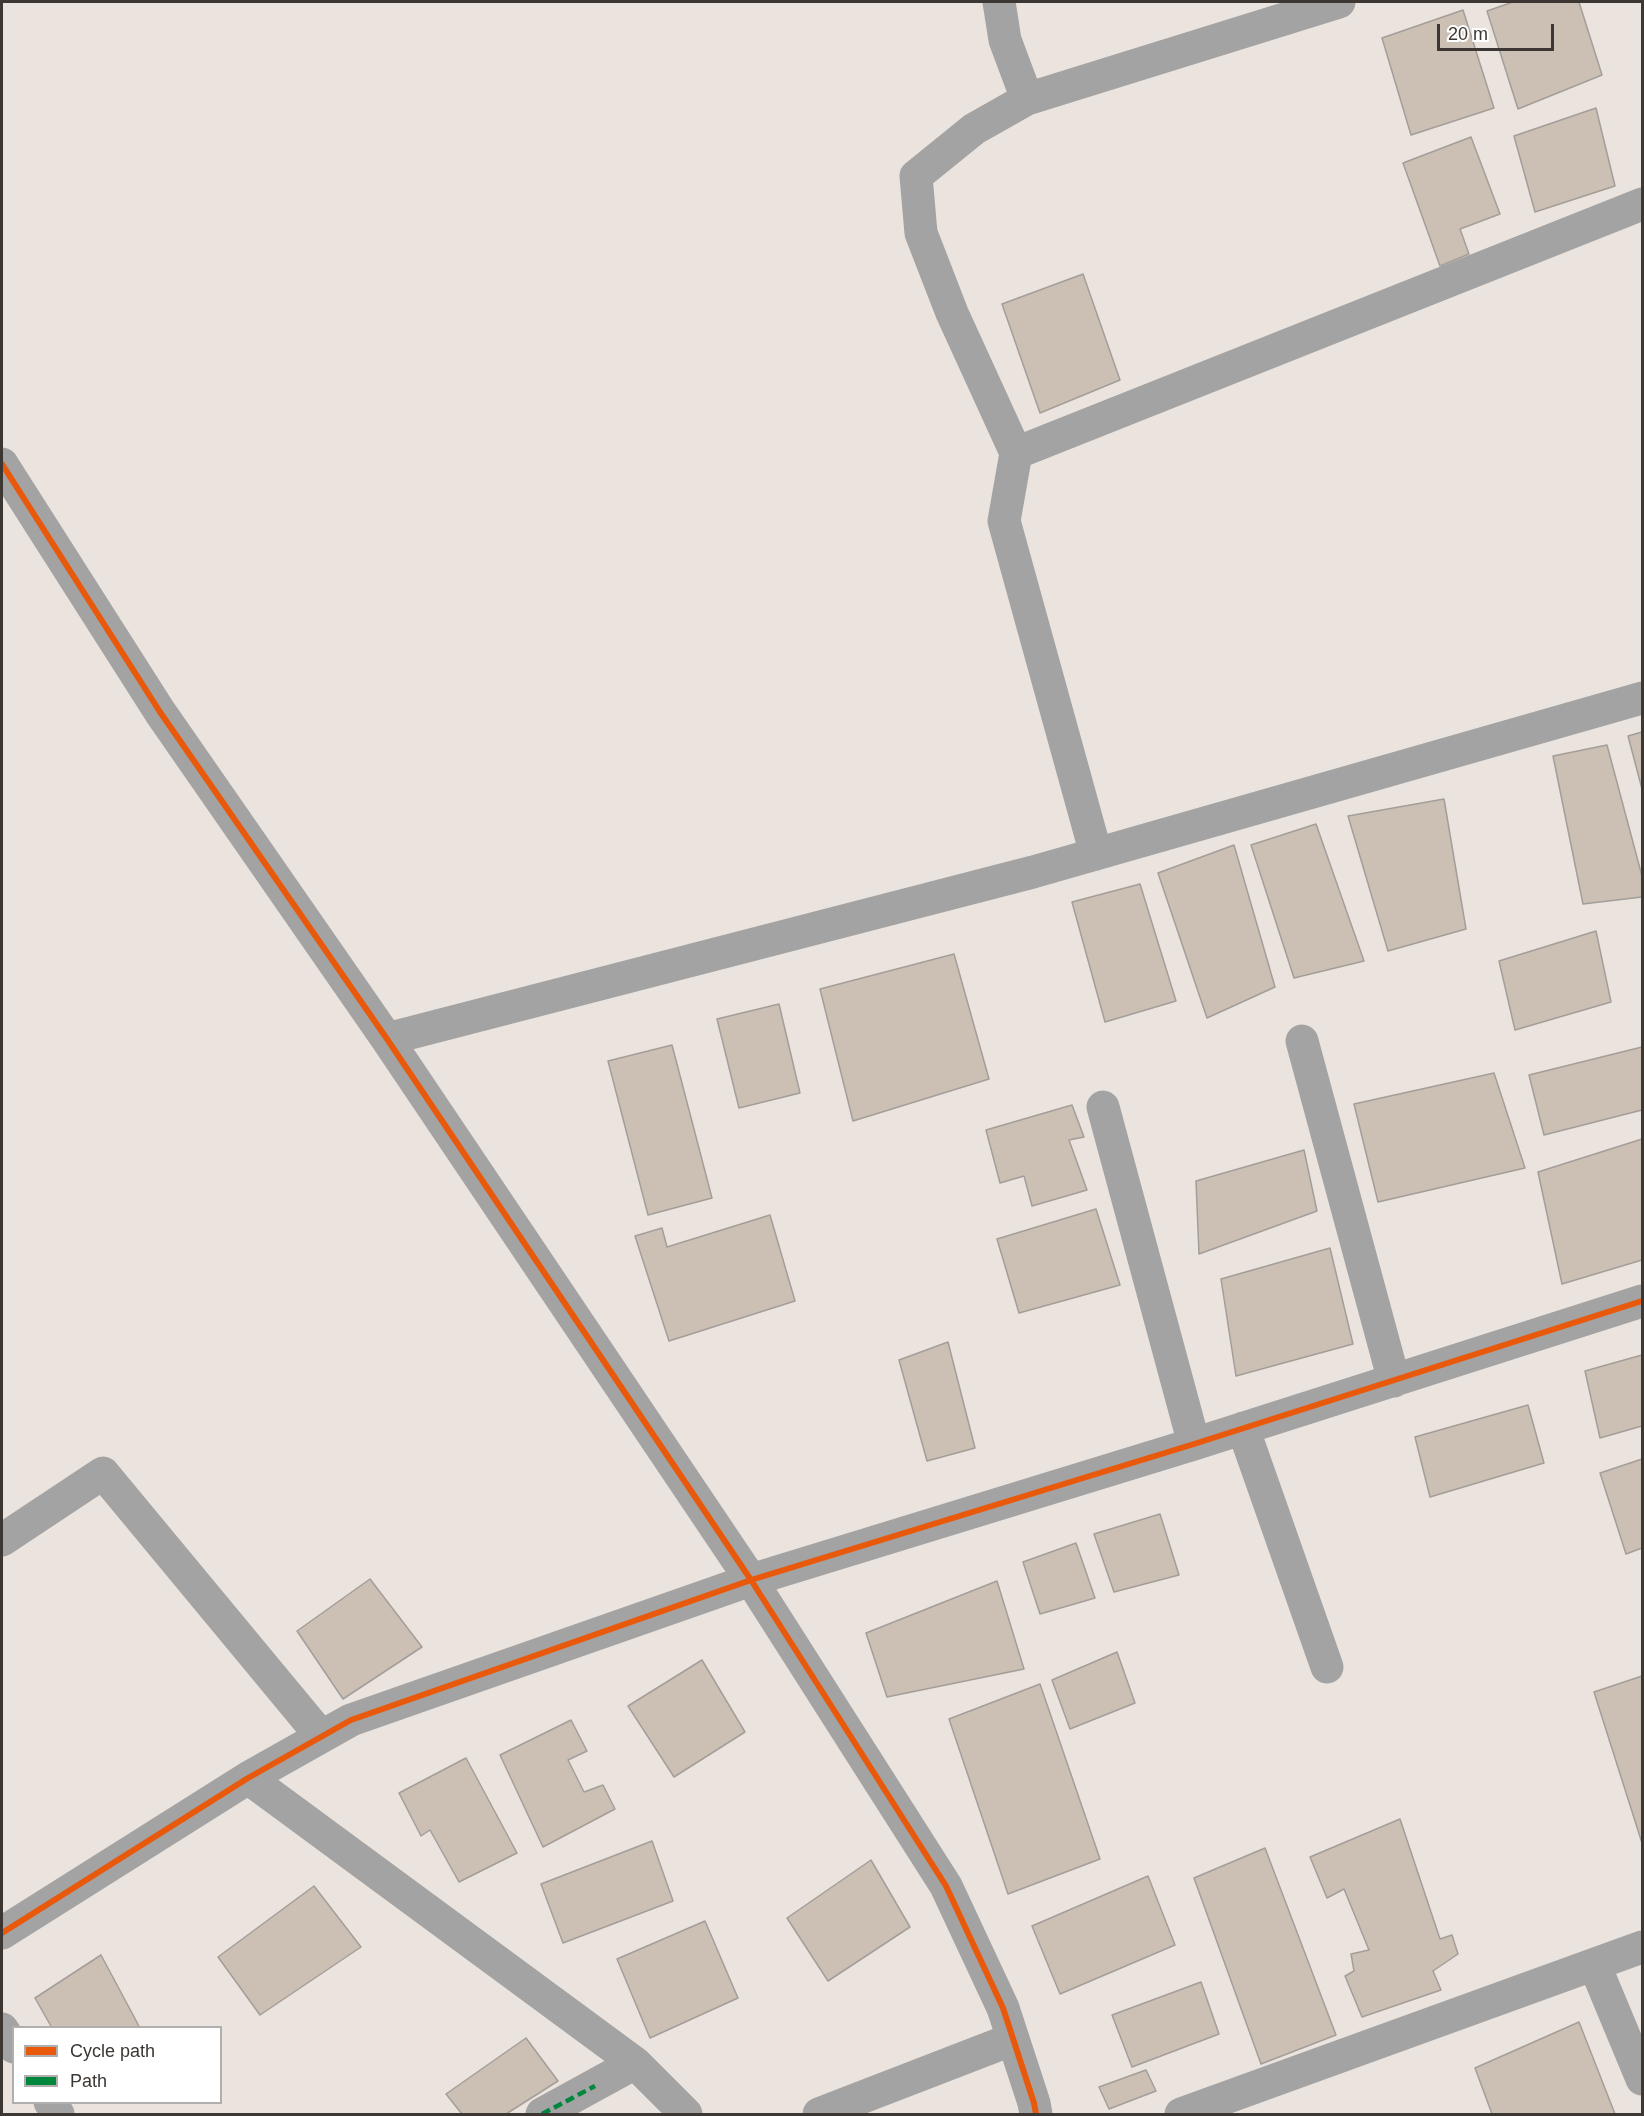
<!DOCTYPE html>
<style>
body{margin:0}
#map{position:relative;width:1644px;height:2116px;overflow:hidden;background:#ebe4de;font-family:Arial,sans-serif}
canvas{display:block}
.frame{position:absolute;inset:0;border:3px solid #3c3733;pointer-events:none}
.legend{position:absolute;left:12px;top:2026px;width:210px;height:78px;box-sizing:border-box;background:#fff;border:2px solid #b1afad;margin:0;padding:8px 10px;list-style:none;font-size:18px;color:#3c3733}
.legend li{display:flex;align-items:center;gap:12px;height:30px}
.legend b{width:30px;border:2px solid #b1afad}
.scale{position:absolute;left:1437px;top:24px;width:117px;height:27px;box-sizing:border-box;border:3px solid #3c3733;border-top:0;padding-left:8px;font-size:18px;line-height:21px;white-space:nowrap;color:#3c3733;-webkit-text-stroke:4px #fff;paint-order:stroke}
</style>
<div id="map">
<canvas width="1644" height="2116"></canvas>
<div class="frame"></div>
<ul class="legend">
<li><b style="height:8px;background:#e8590c"></b>Cycle path</li>
<li><b style="height:8px;background:#00873e"></b>Path</li>
</ul>
<div class="scale">20 m</div>
</div>
<script>
const context = document.querySelector('canvas').getContext('2d');
context.lineJoin = 'round';
function fillPath(path, color) { context.fillStyle = color; context.fill(path, 'evenodd'); }
function strokePath(path, color, width, dash) { context.strokeStyle = color; context.lineWidth = width; context.lineCap = dash ? 'butt' : 'round'; context.setLineDash(dash || []); context.stroke(path); }
const building = new Path2D(`
 M1513,2H1579L1602,75L1518,109L1487,11Z
 M1463,10L1494,108L1411,135L1382,38Z
 M1596,108L1615,186L1535,212L1514,136Z
 M1471,137L1500,214L1460,229L1469,254L1440,266L1403,163Z
 M1083,274L1120,380L1040,413L1002,304Z
 M1642,732V789L1628,736Z
 M1607,745L1642,876V897L1583,904L1553,756Z
 M1444,799L1466,929L1388,951L1348,816Z
 M1316,824L1364,961L1294,978L1251,845Z
 M1234,845L1275,987L1207,1018L1158,873Z
 M1140,884L1176,1001L1105,1022L1072,902Z
 M1596,931L1611,1002L1515,1030L1499,961Z
 M954,954L989,1079L853,1121L820,989Z
 M779,1004L800,1093L739,1108L717,1019Z
 M672,1045L712,1198L648,1215L608,1061Z
 M1642,1047V1110L1544,1135L1529,1075Z
 M1494,1073L1525,1168L1378,1202L1354,1104Z
 M1072,1105L1084,1137L1069,1140L1087,1190L1032,1206L1024,1176L1000,1183L986,1130Z
 M1642,1139V1260L1562,1284L1538,1172Z
 M1304,1150L1317,1211L1199,1254L1196,1181Z
 M1096,1209L1120,1285L1019,1313L997,1239Z
 M770,1215L795,1301L669,1341L635,1236L662,1228L667,1247Z
 M1330,1248L1353,1344L1236,1376L1221,1279Z
 M948,1342L975,1448L927,1461L899,1360Z
 M1642,1355V1426L1600,1438L1585,1371Z
 M1528,1405L1544,1463L1430,1497L1415,1437Z
 M1642,1459V1548L1626,1554L1600,1473Z
 M1160,1514L1179,1575L1114,1592L1094,1534Z
 M1076,1543L1095,1598L1040,1614L1023,1562Z
 M370,1579L422,1647L343,1699L297,1631Z
 M997,1581L1024,1669L887,1697L866,1633Z
 M1117,1652L1135,1703L1070,1729L1052,1680Z
 M702,1660L745,1732L674,1777L628,1706Z
 M1642,1676V1843L1594,1692Z
 M1040,1684L1100,1859L1008,1894L949,1719Z
 M571,1720L587,1751L568,1760L584,1792L603,1785L615,1809L543,1847L500,1755Z
 M466,1758L517,1853L459,1882L430,1830L421,1836L399,1793Z
 M1400,1819L1440,1939L1452,1935L1458,1954L1433,1971L1441,1990L1362,2017L1345,1976L1354,1971L1351,1954L1369,1950L1344,1889L1327,1898L1310,1857Z
 M652,1841L673,1901L563,1943L541,1884Z
 M1265,1848L1336,2035L1261,2064L1194,1878Z
 M871,1860L910,1927L828,1981L787,1918Z
 M1148,1876L1175,1945L1060,1994L1032,1926Z
 M314,1886L361,1947L260,2015L218,1957Z
 M705,1921L738,1998L650,2038L617,1959Z
 M101,1955L140,2028H52L35,1998Z
 M1201,1982L1219,2034L1132,2067L1112,2015Z
 M1579,2022L1615,2114H1492L1475,2068Z
 M526,2038L558,2081L506,2114H462L446,2094Z
 M1146,2070L1156,2091L1109,2109L1099,2087Z`);
fillPath(building, '#ccbfb4');
strokePath(building, '#a39e99', 1.5);
strokePath(new Path2D(`
 M999,2L1005,40L1027,99
 M1016,453L952,313L921,233L916,176L974,129L1027,99L1339,2
 M2,464L160,712L387,1039L751,1580L946,1886L1003,2008L1034,2103L1036,2114
 M1096,854L1004,521L1016,453L1642,204
 M387,1039L1033,872L1642,698
 M1302,1041L1394,1381
 M1103,1107L1194,1444
 M1243,1428L1327,1667
 M2,1540L103,1473L321,1736
 M248,1778L635,2063L542,2114
 M2,1933L248,1778L351,1720L751,1580L1194,1444L1642,1301
 M1595,1966L1642,2079
 M2,2029L14,2047
 M635,2063L686,2114
 M50,2102L58,2114
 M819,2114L1013,2039
 M1181,2114L1642,1947`), '#a4a3a3', 33);
strokePath(new Path2D(`
 M542,2114L595,2086`), '#00873e', 4.5, [9, 4.5]);
strokePath(new Path2D(`
 M2,464L160,712L387,1039L751,1580L946,1886L1003,2008L1034,2103L1036,2114
 M2,1933L248,1778L351,1720L751,1580L1194,1444L1642,1301`), '#e8590c', 6);
</script>
